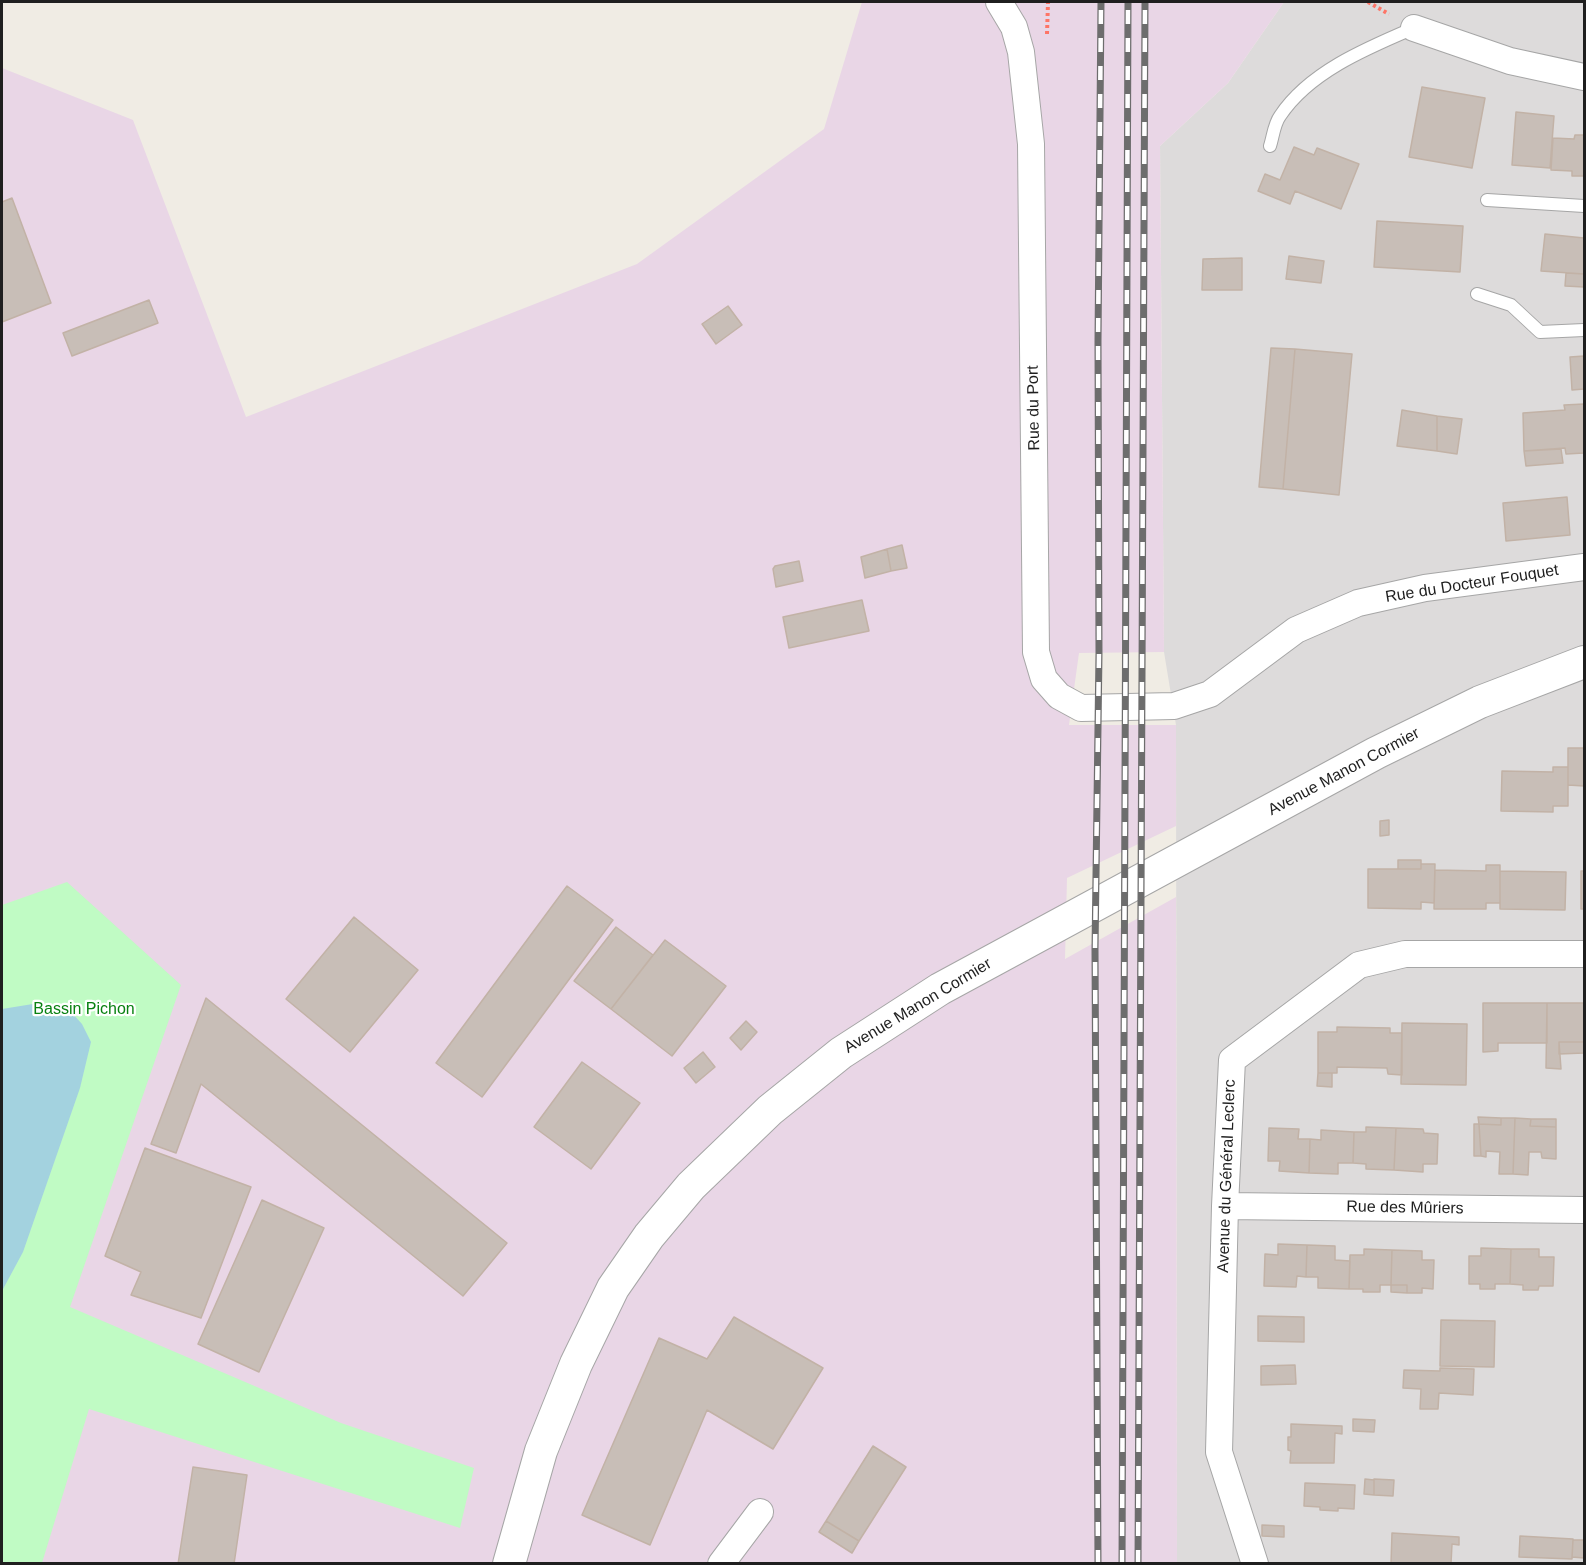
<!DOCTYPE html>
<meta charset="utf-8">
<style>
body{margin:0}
#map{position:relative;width:1586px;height:1565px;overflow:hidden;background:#f0ece4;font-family:Helvetica,sans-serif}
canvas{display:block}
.frame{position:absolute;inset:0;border:3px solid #1f1f1f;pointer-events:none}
</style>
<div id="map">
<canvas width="1586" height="1565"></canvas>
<div class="frame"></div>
</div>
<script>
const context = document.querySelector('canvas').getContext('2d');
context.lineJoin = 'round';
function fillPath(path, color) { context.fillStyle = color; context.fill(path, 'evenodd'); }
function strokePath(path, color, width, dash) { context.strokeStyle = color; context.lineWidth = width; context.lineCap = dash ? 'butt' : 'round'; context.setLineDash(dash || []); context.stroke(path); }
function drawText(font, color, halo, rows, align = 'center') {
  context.font = font + ' Helvetica,sans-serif'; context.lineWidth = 4.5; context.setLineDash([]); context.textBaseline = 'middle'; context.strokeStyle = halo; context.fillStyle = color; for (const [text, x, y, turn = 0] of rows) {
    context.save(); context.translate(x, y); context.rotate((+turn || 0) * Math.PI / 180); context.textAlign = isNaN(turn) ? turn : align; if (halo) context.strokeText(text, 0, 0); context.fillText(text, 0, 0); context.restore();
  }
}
fillPath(new Path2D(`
 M1284,2H1584V1563H1177L1176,725L1164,652L1160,146L1228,83Z`), '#dddbdb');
fillPath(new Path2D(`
 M862,2H1284L1228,83L1160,146L1164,652L1079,653L1069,725H1176V826L1067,878L1065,959L1176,897L1177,1563H2V68L133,120L246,417L637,264L824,129Z`), '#e9d6e6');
fillPath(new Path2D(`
 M67,882L181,985L70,1307L341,1423L474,1468L460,1528L89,1409L42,1563H2V905Z`), '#c0fbc4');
fillPath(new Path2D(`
 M39,1003L58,1007L72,1013L82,1024L91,1042L80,1088L23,1252L2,1291V1009Z`), '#a3d2df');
const building = new Path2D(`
 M1422,87L1485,98L1472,168L1409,157Z
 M1516,112L1554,116L1550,168L1512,165Z
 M1575,135H1584V176H1572V171L1551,170L1553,138L1574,139Z
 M1294,147L1314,155L1317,148L1359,164L1341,209L1295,191L1290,204L1258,191L1265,174L1280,180Z
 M12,198L51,303L2,322V202Z
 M1377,221L1463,226L1460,272L1374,267Z
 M1545,234L1584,238V274L1541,271Z
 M1289,256L1324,261L1321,283L1286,279Z
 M1242,258V290H1202L1203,259Z
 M1566,273L1584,274V287L1565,286Z
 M149,300L158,323L72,356L63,333Z
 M728,306L742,325L716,344L702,324Z
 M1271,348L1295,349L1283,489L1259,487Z
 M1295,349L1352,354L1339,495L1283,489Z
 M1584,356V389L1572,390L1570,357Z
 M1584,404V453L1566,454L1565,448L1524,451L1523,413L1565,410L1564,405Z
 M1402,410L1437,416V451L1397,446Z
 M1437,416L1462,419L1457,454L1437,451Z
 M1561,449L1563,463L1526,466L1524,451Z
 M1567,497L1570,535L1506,541L1503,503Z
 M902,545L907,568L891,571L887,549Z
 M887,549L891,571L865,578L861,557Z
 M799,561L803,581L776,587L773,569L775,566Z
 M862,600L869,631L789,648L783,617Z
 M1568,748H1584V786L1568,785Z
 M1553,767H1568V806H1553V812L1501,811L1502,771L1553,772Z
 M1389,820V835L1380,836V821Z
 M1398,860H1421V869H1398Z
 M1421,864H1435L1434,903L1421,902V909L1368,908V869H1421Z
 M1486,865H1500V903H1486V909H1434L1435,870L1486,871Z
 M1500,871L1566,872L1565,910L1500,909Z
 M1581,871H1584V909H1581Z
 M567,886L613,920L482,1097L436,1063Z
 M354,917L418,970L350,1052L286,999Z
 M616,927L653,955L611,1009L574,981Z
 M665,940L726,986L672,1056L611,1009Z
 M206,998L507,1243L463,1296L201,1084L176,1153L151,1144Z
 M1483,1003H1547V1043H1498V1051L1483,1052Z
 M1547,1003H1584V1042H1559L1561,1069L1546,1068Z
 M746,1021L757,1032L741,1050L730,1038Z
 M1402,1023L1467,1024L1466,1085L1401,1084Z
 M1337,1027L1390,1028V1033H1402V1075L1388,1074L1387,1068L1337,1067V1073H1318V1032H1337Z
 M1559,1042H1584V1053L1559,1054Z
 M703,1052L715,1067L696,1083L684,1068Z
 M582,1062L640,1103L591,1169L534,1127Z
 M1318,1073H1332V1087L1317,1086Z
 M1478,1117L1501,1118V1125L1479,1124Z
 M1501,1118H1515L1513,1174H1499L1500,1152L1486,1151V1157L1481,1156L1479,1124L1501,1125Z
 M1515,1118L1531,1119L1530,1126L1556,1127V1159L1542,1158L1541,1152H1529L1528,1175L1513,1174Z
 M1531,1119H1556V1127L1530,1126Z
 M1474,1124H1479L1481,1156H1474Z
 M1366,1127L1396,1128L1394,1170L1366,1169V1164L1353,1163L1354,1132H1366Z
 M1269,1128L1299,1129L1298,1139H1310L1309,1173L1279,1171L1280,1161H1268Z
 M1396,1128L1423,1129L1424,1133L1438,1134L1437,1164H1423V1172L1394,1170Z
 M1321,1130L1354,1132L1353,1163H1338V1174L1309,1173L1310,1139L1321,1140Z
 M145,1148L251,1187L201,1318L131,1295L141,1272L105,1256Z
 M262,1200L324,1228L259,1372L198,1344Z
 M1278,1244L1307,1245L1306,1277L1297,1276L1296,1287L1264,1286L1265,1254L1278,1255Z
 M1307,1245L1335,1246V1260L1350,1261L1349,1289L1318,1288V1277H1306Z
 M1481,1248L1511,1249L1510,1284H1495V1289H1480V1284H1469V1256H1481Z
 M1364,1249L1392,1250L1391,1285H1380V1292H1363V1289H1349L1350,1255H1364Z
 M1511,1249H1539V1257H1554L1553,1286H1539L1538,1290H1523V1285L1510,1284Z
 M1392,1250L1422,1251V1260H1434L1433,1289L1422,1288V1293H1407V1285H1391Z
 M1391,1285H1407V1293L1391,1292Z
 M1258,1316L1304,1317V1342L1258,1341Z
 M734,1317L823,1368L773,1449L707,1410L650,1545L582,1515L659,1338L707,1359Z
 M1441,1320L1495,1321L1494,1367L1440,1366Z
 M1295,1365L1296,1384L1261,1385V1366Z
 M1440,1368L1474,1369L1473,1395L1439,1393L1438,1409H1420L1421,1389L1403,1388L1404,1370L1440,1371Z
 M1353,1419L1375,1420L1374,1432L1353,1431Z
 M1291,1424L1342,1426V1434L1335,1433L1334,1463H1290L1291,1451L1288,1450V1437H1291Z
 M873,1446L906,1467L859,1541L826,1521Z
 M193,1467L247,1475L234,1564H178Z
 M1365,1479L1374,1480V1495L1364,1494Z
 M1374,1479L1394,1480L1393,1496L1374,1495Z
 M1305,1483L1355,1485L1354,1509L1338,1508V1511L1320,1510V1507L1304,1506Z
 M826,1521L859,1541L852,1553L819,1532Z
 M1262,1525L1284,1526V1537L1262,1536Z
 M1392,1533L1459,1537V1545L1452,1544L1451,1564H1391Z
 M1520,1536L1573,1539L1572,1559L1519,1557Z
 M1573,1540H1584V1558L1572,1557Z`);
fillPath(building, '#c8beb7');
strokePath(building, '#c2b2a6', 1.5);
const service = new Path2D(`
 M1270,146C1273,137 1274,124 1280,116C1309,72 1367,48 1414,28
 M1487,200L1584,206
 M1477,294L1511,305L1540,332L1584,330`);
const minor = new Path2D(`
 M999,2L1014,27L1021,52L1031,144L1036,652L1044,679L1059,696L1081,708L1174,706L1210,694L1296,630L1358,603L1425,588L1584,567
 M1414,28L1510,61L1584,77
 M1225,1206L1584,1210
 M721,1564L760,1512
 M1255,1564L1219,1452L1225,1206L1232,1060L1359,965L1405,954H1584`);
const tertiary = new Path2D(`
 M509,1564L541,1451L576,1364L613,1288L649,1236L691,1186L770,1110L841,1053L940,989L1376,753L1480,702L1584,662`);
strokePath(service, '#a6a6a6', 14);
strokePath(minor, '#a6a6a6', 28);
strokePath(tertiary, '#a6a6a6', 34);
strokePath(new Path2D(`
 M1368,2L1389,14
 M1047,34L1048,2`), '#fe7567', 4, [3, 3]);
strokePath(service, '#fff', 12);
strokePath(minor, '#fff', 26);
strokePath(tertiary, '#fff', 32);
const rail = new Path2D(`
 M1098,1564L1095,949L1099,653L1098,341L1101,2
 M1122,1564L1128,2
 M1138,1564L1145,2`);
strokePath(rail, '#6d6d6d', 7);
strokePath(rail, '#fff', 4.5, [14]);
drawText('16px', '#1f1f1f', '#fff', [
 ["Rue du Port",1034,408,-91],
 ["Rue du Docteur Fouquet",1472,584,-9],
 ["Avenue Manon Cormier",1344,772,-28],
 ["Avenue Manon Cormier",918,1006,-31],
 ["Avenue du Général Leclerc",1227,1176,-88],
 ["Rue des Mûriers",1405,1208,1]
]);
drawText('16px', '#088111', '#fff', [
 ["Bassin Pichon",84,1010]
]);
</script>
